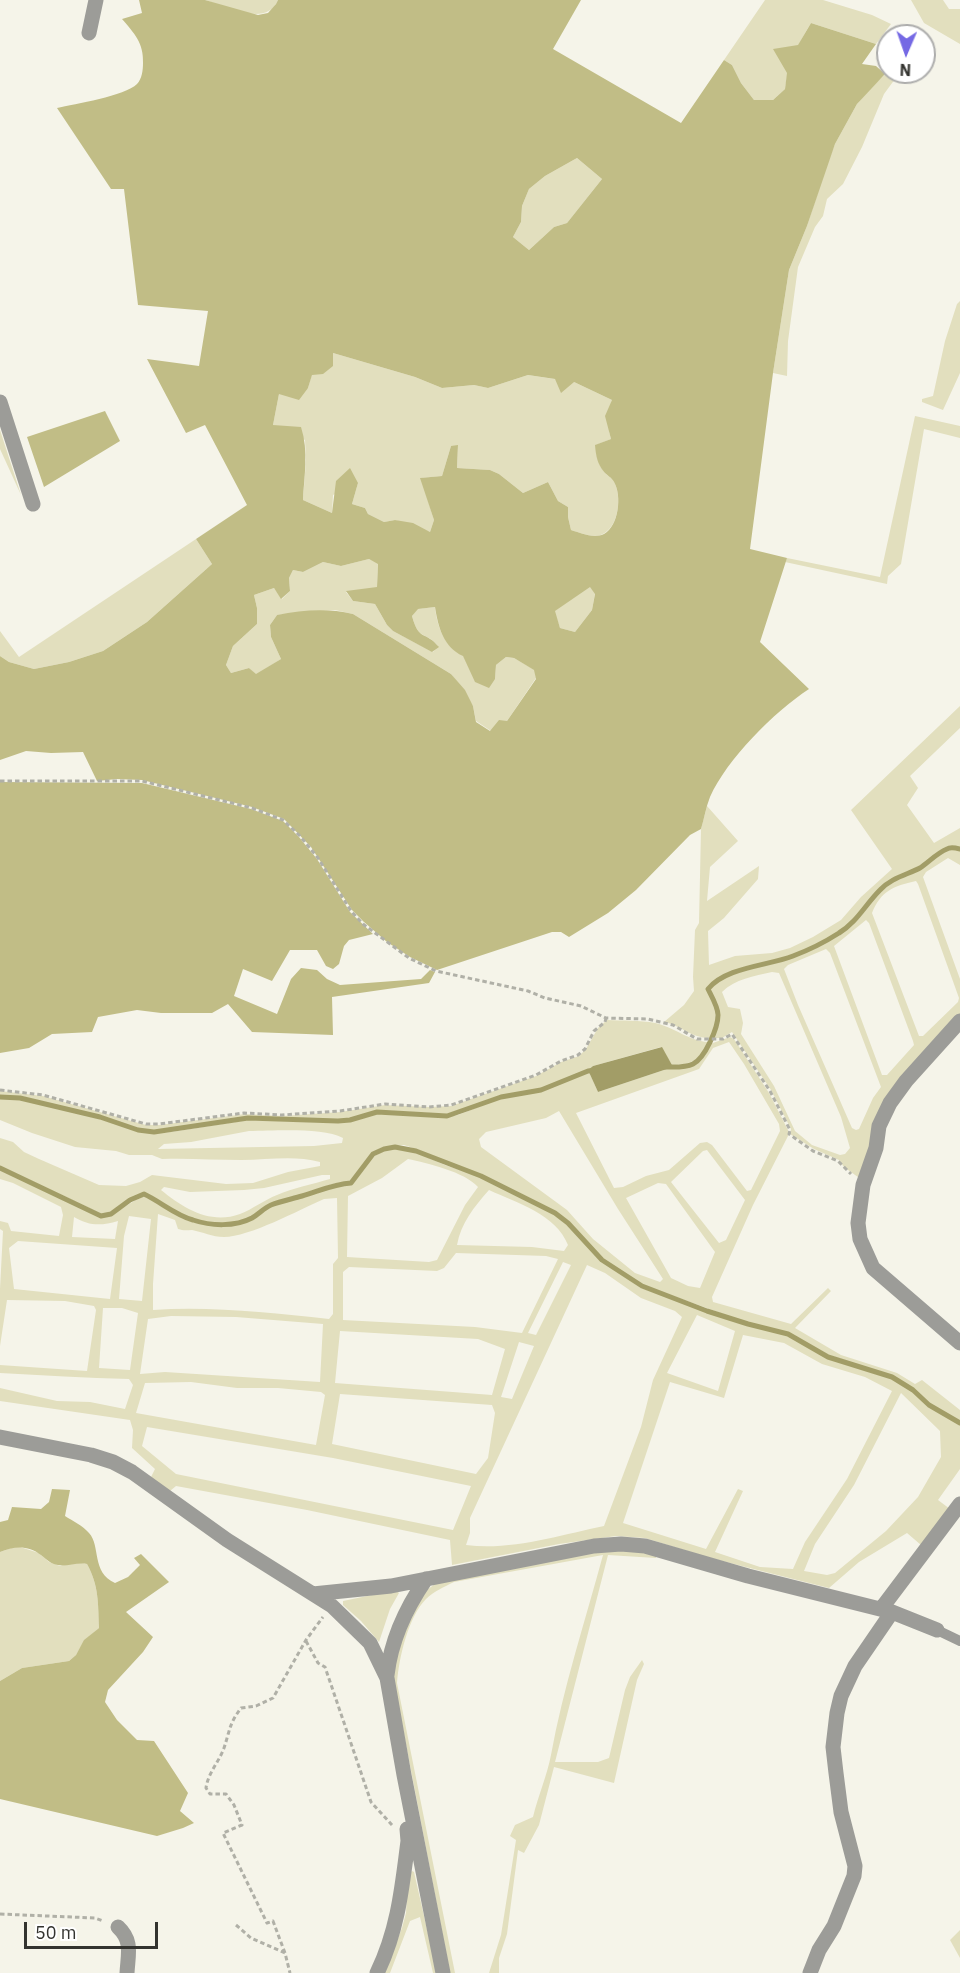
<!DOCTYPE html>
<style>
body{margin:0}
#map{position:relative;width:960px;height:1973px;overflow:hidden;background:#f5f4e9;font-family:"IBM Plex Sans",sans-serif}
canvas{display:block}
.north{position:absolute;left:876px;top:24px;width:60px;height:60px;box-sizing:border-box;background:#fff;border:2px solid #adadac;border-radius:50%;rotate:182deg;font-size:16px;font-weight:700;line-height:24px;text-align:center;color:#33332f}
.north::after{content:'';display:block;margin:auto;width:21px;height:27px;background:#7569e4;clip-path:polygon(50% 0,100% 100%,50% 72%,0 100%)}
.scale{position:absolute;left:24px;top:1922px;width:134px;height:27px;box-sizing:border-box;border:3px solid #33332f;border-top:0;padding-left:8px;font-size:18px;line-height:21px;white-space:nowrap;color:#33332f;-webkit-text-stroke:4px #fff;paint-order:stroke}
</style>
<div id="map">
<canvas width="960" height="1973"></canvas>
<div class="north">N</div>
<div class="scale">50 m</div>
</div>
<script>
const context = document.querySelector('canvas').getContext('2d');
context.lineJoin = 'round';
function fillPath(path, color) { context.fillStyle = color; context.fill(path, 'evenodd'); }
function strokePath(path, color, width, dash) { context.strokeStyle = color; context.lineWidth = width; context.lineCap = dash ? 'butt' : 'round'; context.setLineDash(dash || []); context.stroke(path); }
fillPath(new Path2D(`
 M205,0H278C267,28 225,6 205,0Z
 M765,0H823L872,15L891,24L876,44L811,23C798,44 788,64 785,89L773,100H754L741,83L732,65L724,60Z
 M911,0H943L949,9H960V44L924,23Z
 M888,72H897L895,79L884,94L862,147L843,184L827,199L823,216L815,227L798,267L788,341L787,376L773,373L789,270L807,226L827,164L835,144L857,104L871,87Z
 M577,158L602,179L567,223L554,227L529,250L513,237L521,222L522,206L529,189L545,176Z
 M960,301V373L943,410L922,402V399L933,396L945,341L957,304Z
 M333,353L415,377L442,388L474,385L488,388L528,375L574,382L612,400L609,431L611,439L596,445C596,456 598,463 604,472C607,475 612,478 614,482C622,496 619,526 603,534C593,539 581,533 571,530L568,517V507L558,501L548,482L523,493L499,474L490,470L457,468L458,446H451L442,476L421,478L434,520L430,532L395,520L384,522L368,514L365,508L352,504L358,483L333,495L332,513L303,500L306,460L305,440L273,425L279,394L308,388L312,374Z
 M915,416L960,426V438L924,429L901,564L888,576L887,584L785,562L787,558L880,577Z
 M0,430L21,495L0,449Z
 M196,539L212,564L147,622L103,651L69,662L34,669L9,662L0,656V631L19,657Z
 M369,559L378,563L377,588L346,592L353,601L375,604L387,625L393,631L433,652L438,646C425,630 419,642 412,616L417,609L435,607C437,626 444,647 463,655L476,682L495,679L496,665L506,657L514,658L535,670L536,678L507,721L491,731L476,721L473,706L451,674L353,614L335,610L277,615L270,625L271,637L281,659L256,675L249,668L231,673L226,665L233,646L257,624V608L254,595L274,588L282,599L290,591L289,578L293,570L303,572L323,562L341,566Z
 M590,586L595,593L592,610L575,632L560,628L554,611Z
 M960,706V728L910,776L918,788L907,805L934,843L960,828V847C956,847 950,846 946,848C937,852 929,861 920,866C907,873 891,877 880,888C863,904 856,921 836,934C822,942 806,951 790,956C764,964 724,967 707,989C717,1010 719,1016 710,1038C690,1038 683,1026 664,1022L684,1005L694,991L693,977L695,930L699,923L701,829L707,806L738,841L710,867L707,901L759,866L758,879L724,918L708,931L709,965L735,956L772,953L790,948L813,937L841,920L861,897L892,869L851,810Z
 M948,849L960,850V865L948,858L926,872L923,877L960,979V1016L903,1076L862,1180L844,1167L839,1160L814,1149L790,1134L791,1129L771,1090L732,1032L722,1038H713C722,1016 719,1010 710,989C726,969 779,964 803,953C823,944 844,935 858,919C868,909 874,896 885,887C895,879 907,876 918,870C929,865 938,857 948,849ZM916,881L918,884L959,998L958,1002L923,1036H919L872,913C881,891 893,886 916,881ZM866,920L869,923L913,1041L914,1045L887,1075H882L834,946ZM826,949L830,953L881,1087L873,1098L859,1129L856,1130L852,1128L798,1005L784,969L788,965ZM772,972L779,973L841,1117L850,1148L845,1154L840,1155L812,1145L795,1131L774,1086L741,1034L743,1023L740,1009L728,1007L722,992C735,979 754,976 772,972Z
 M607,1020C622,1021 640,1020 655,1023C674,1027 689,1041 708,1042C698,1061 694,1064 672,1065L661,1047L593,1066L588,1070L540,1089L500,1096L447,1114L377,1110L350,1119L338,1120L248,1117L154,1131L138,1128L101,1116L21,1096H0V1091L43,1096L146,1125H159L245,1114L282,1116L340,1112L385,1105L429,1107L451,1106L536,1076L561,1062L579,1056L586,1049L598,1028Z
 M730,1037L734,1039L769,1093L788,1130V1136L753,1205L712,1297L713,1302L791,1324L828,1288L831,1291L795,1328L841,1355L897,1373L915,1384L922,1380L960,1410V1421L930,1404L914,1389L893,1376L829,1355L789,1333L748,1323L643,1285L603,1259L569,1221L556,1212L482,1175L416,1149L404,1145H396L383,1147L372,1153L351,1181C334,1182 318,1189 302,1195C292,1198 281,1200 271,1204C263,1208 256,1215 248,1219C231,1225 210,1224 193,1219C175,1214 161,1200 144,1193L129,1199L110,1213L102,1214L0,1166V1138L13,1142L24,1152L39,1159L99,1185L126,1186L140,1182L152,1175L226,1184L253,1183L288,1172L320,1166V1162C294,1155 268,1160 241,1160C215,1160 188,1158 162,1159L152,1155H129L116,1151L75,1147L32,1133L0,1120V1098L20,1099L100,1119L137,1131L154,1133L171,1132L248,1120L338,1123L350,1121L377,1113L447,1117L458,1115L501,1098L541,1092L589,1072L598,1092L670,1068L690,1067L698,1063L710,1044ZM729,1042L744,1064L779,1124L780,1131L751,1190L747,1191L712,1145L707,1142L700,1143L669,1170L646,1176L623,1187L614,1188L576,1113L699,1069L713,1048ZM559,1111L618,1209L663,1279L660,1282L635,1273L593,1239L567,1210L481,1147L479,1139L486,1132L546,1118ZM249,1131C274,1131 322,1127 343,1138L342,1143L314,1146L158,1149L164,1144L191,1142ZM707,1150L745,1200L726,1240L719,1243L671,1182L703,1151ZM322,1175H330V1179C313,1184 293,1188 277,1195C264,1200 253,1209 240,1214C210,1225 183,1208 161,1190L164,1187L190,1192L244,1190L264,1188ZM658,1183L666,1184L715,1252L700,1288L688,1286L671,1278L626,1198Z
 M396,1148L415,1152L445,1165L481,1177L554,1214L567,1223L601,1261L641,1288L747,1325L788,1336L827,1358L892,1378L912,1391L928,1406L960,1424V1469L938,1500L950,1509L921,1545L907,1533L859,1562L829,1588L710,1558L645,1538L616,1536L559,1544L452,1565L450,1540L307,1510L176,1486L170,1491L150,1479L155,1469L132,1448L133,1430L130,1420L0,1401V1388L57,1401L90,1402L125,1409L133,1385L129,1379C86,1378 43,1375 0,1373V1365L87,1371L96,1310L94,1306L65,1301L7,1300L0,1346V1289L3,1231L0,1229V1221L8,1223L11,1231L59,1236L63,1215L61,1207L13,1183L0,1179V1169L101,1217C118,1214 129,1202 144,1196C161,1203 175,1217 193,1222C211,1227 235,1229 252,1219C259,1216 265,1209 272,1206C281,1202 292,1201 303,1197C319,1192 335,1185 352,1184C368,1165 368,1153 396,1148ZM408,1159C427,1163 465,1172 478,1187L465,1205L437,1260L429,1262L347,1257L348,1196L382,1178ZM489,1190C517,1203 556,1214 568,1245L564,1251L532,1247L457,1245C461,1223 474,1207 489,1190ZM337,1198L338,1258L333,1264V1314L329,1319C270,1313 212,1306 153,1310V1284L158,1214L175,1220L178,1229C184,1231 187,1230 192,1230C203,1232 212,1237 224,1237C249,1237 299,1210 324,1199ZM129,1216L151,1219L142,1301L119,1299L124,1236ZM74,1217C89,1226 101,1226 118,1221L115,1239L72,1237ZM18,1241L117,1248L110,1299L14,1289L9,1248ZM456,1253L546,1256L558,1259L522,1333L475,1327L343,1320V1272L349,1267L437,1271L444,1268ZM563,1262L571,1265L536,1335L528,1333ZM587,1265L605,1273L641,1298L675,1311L682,1317L653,1380L641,1427L604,1526C560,1535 511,1551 466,1545L470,1533V1518ZM103,1308H122L138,1313L130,1370L99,1368ZM697,1315L735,1331L718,1391L667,1373ZM171,1316L236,1317L323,1324L320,1382L165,1372L140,1374L148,1319ZM340,1331L478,1339L505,1349L492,1395L335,1383ZM743,1335L784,1343L822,1364L865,1377L892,1391L847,1479L805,1542L793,1569L760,1567L715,1552L743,1491L738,1489L706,1549L623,1523L670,1382L724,1398ZM519,1342L534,1346L512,1399L501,1397ZM191,1382L237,1388H278L321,1392L325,1395L316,1445L136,1413L145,1383ZM901,1393L940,1431L941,1457L918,1497L886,1531L835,1573L827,1575L804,1571L815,1544L854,1485ZM340,1394L492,1405L495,1413L488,1458L476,1474L332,1444ZM147,1427L333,1458L471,1486L453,1530L176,1474L142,1446Z
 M17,1546L39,1553L49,1562L60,1566L76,1562L87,1564C99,1586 98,1603 99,1628L85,1640L76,1655L69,1661L22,1668L0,1681V1552Z
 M607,1549L656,1554V1558L608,1555L555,1762H598L609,1758L625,1690L630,1677L642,1660L644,1664L637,1680L614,1783L554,1767L539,1825L524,1853L518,1850L507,1934L499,1958V1973H489L501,1935L516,1840L510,1836L515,1825L533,1817C538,1796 547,1776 551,1755C563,1688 585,1622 603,1555L454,1582C444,1587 434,1591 426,1599C408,1617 399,1658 397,1683L455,1973H450L392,1672L397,1649L424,1592L435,1584Z
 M396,1590L399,1593L390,1609L379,1642L361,1621L343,1605V1601Z
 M412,1871L414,1872L437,1973H433L420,1917L410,1921L390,1973H384L402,1928L406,1913L408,1875Z
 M960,1930V1958L950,1940Z`), '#e2dfbe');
fillPath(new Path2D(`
 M139,0H205L258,15L268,13L276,4L278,0H581L553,49L681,123L724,60L732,65L741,83L754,100H773L785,89L787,73L773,49L798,45L811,23L876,44L862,64L876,66L885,74L857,104L835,144L807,226L789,270L773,373L750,549L787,558L760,642L809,689C774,712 727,759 710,797C706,807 704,819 701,829L690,835L636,890L608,913L569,937L561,932H552L437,970L410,957L387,942L364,922L352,910L311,847L284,819L252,807L142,780L117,779L97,781L83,752L51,753L26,751L0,760V656L9,662L34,669L69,662L103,651L147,622L212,564L196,539L247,505L205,425L186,433L147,359L199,366L208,311L138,305L124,189H111L57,108C75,104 125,96 137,84C142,79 143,70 143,63C144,43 134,33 122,19L142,13ZM577,158L602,179L567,223L554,227L529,250L513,237L521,222L522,206L529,189L545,176ZM333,353L415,377L442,388L474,385L488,388L528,375L555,379L561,393L574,382L612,400L605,416L611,439L595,445C596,456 597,463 604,472C607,475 612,478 614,482C622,495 619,526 604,534C593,539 581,533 571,530L568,517V507L558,501L548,482L523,493L499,474L490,470L457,468L458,445L451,446L442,476L420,478L434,520L430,532L413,523L395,520L384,522L368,514L365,508L352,504L358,483L350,468L336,481L332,513L303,500C304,476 309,452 301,427L273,425L279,394L299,400L308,388L312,375L323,374L333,366ZM369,559L378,564L377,587L346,591L353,601L375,604L387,625L393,631L432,652L439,647C425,630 419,642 412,616L418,609L435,607C438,626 443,647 463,656L475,682L489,688L495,679L496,665L506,657L514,658L534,670L536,679L507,721L499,720L490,731L476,722L473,706L465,690L451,674L353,614C327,608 303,610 277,615L270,625L271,637L281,659L256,674L249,668L231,673L226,665L233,646L257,624V608L254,595L274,588L281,599L290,591L289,578L293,570L303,572L323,562L341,566ZM590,587L595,594L592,610L575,632L560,628L555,611Z
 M105,411L120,441L44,487L27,437Z
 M0,782L142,783L251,809L283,821L299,837L317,859L350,912L373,934L349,940L344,946L339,964L333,969L326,966L317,950H290L272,981L243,969L234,996L277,1014L291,979L301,968L317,970L327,979L340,985L421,979L430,970L435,972L429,983L332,997L333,1035L252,1032L228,1004L212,1013H161L137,1010L98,1017L92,1032L52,1034L29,1048L0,1053Z
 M52,1489L70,1490L65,1516C73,1521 83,1526 89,1533C101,1546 91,1572 115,1583L128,1577L140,1565L134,1558L141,1554L169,1582L126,1612L153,1637L143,1652L108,1690L105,1702L117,1720L137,1740L154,1741L188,1793L180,1811L194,1823L183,1828L157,1836L0,1799V1681L22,1668L69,1661L76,1655L84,1640L99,1628C98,1603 99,1586 87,1564C77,1562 66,1567 58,1565C51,1564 47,1560 41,1555C28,1545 14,1546 0,1552V1522L8,1520L12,1507L41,1509L49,1502Z`), '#c1bd86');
fillPath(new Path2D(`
 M662,1047L672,1065L670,1068L598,1092L588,1070L593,1066Z`), '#a29d67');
strokePath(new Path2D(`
 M665,1067C674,1067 685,1068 693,1064C705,1058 718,1028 718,1015C718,1007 712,997 708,989C726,967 767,966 793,956C809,950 825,942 839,933C857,922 865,905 880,890C891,878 906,875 920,868C929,862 937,853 947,849C950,847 956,848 960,849
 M0,1097L20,1098L100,1117L138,1130L154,1132L248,1118L338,1121L350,1120L377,1112L447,1116L501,1097L541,1090L588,1071L596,1070
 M0,1168L101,1216L111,1214L130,1200L144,1194C161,1202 175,1215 193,1220C211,1226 235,1227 252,1218C259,1214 264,1208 271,1205C281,1201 292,1199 302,1196C319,1191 334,1184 351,1183L373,1154L384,1149L395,1147L416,1151L481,1176L555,1213L568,1223L602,1260L642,1286L707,1311L748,1324L788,1334L828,1357L892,1377L913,1390L929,1405L960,1423`), '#a29d67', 5);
strokePath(new Path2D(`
 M0,781H142L252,808L283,820L300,836L318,858L351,911L363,924L409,958L436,971L528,991L545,998L581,1006L606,1018L648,1019L673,1025L697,1039H723L732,1034L770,1091L790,1130L789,1134L813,1151L838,1161L851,1174
 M0,1090L43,1095L146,1124H159L244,1113L282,1115L340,1111L385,1104L429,1107L451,1105L536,1075L561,1061L578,1055L585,1049L594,1031L605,1022L606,1018
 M306,1641L318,1663L325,1667L371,1802L392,1825
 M0,1914L95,1918L103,1921
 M236,1925L251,1938L285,1953L290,1973
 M285,1953L273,1921L267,1923L223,1833L242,1825L234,1805L226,1794H210L206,1788C208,1773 219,1762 224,1748C230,1730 229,1724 241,1708L256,1706L273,1698L306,1640L323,1617`), '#b0b0a7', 3, [4.5, 3]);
strokePath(new Path2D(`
 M937,1630L960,1641`), '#9c9c98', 10);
strokePath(new Path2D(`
 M89,33L96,0
 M0,402L33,504
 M960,1021L906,1081L890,1103L879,1126L876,1148L863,1185L858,1223L860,1239L873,1268L960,1343
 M0,1437L91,1455L113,1462L132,1472L227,1540L332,1606L370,1643L387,1678L404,1775L443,1973
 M313,1594L391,1586L594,1546L621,1544L645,1546L748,1576L892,1612L937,1630
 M881,1609L960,1504
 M387,1675C391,1641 406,1608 426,1579
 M118,1927C133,1941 128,1954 127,1973
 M377,1973C398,1930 402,1888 408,1841L407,1829
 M810,1973L819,1950L834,1926L854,1876L855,1866L841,1812L836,1773L833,1747L837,1713L841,1696L855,1666L892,1612`), '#9c9c98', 15);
</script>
